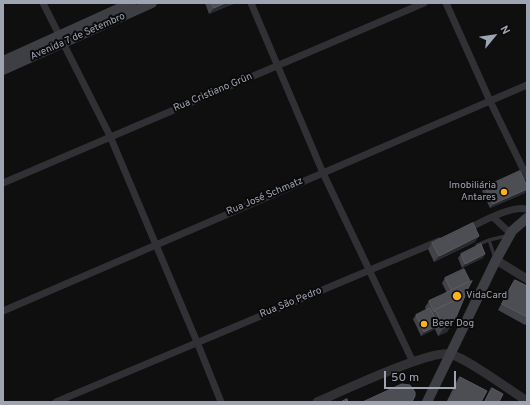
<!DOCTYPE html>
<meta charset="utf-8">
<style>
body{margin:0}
#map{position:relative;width:530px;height:405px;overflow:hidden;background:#0f0f10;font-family:Overpass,sans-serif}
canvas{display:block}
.frame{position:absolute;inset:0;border:4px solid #9fa4b2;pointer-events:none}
.north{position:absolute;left:474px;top:16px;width:40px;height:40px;-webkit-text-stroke:3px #0a0a0b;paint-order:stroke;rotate:61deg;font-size:11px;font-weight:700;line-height:16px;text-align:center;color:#9fa4b2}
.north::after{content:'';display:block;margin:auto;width:14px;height:18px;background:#9fa4b2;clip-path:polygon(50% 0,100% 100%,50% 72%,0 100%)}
.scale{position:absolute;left:384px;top:371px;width:72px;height:18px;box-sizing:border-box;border:2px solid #9fa4b2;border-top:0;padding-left:5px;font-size:12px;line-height:14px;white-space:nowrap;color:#9fa4b2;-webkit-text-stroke:3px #0a0a0b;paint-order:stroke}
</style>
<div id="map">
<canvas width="530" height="405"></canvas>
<div class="frame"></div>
<div class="north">N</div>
<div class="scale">50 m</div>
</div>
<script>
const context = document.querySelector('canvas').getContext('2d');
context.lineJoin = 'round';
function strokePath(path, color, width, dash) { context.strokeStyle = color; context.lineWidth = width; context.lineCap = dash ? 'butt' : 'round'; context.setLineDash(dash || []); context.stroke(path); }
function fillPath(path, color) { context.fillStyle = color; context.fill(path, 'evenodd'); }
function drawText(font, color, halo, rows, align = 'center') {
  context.font = font + ' Overpass,sans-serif'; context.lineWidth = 4; context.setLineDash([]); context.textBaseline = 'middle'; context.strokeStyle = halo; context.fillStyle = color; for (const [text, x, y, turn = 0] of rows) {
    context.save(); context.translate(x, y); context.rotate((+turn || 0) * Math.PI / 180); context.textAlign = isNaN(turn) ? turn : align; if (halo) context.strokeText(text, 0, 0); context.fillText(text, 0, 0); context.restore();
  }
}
strokePath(new Path2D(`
 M489,240L495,258
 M477,245L489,240L506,236`), '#303035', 3.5);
strokePath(new Path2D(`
 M43,3L110,136L197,342L221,402
 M251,3L323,173L413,362
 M446,3L490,101L527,177
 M3,183L424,3
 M493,217L511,234
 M465,230C480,223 511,205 527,209
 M3,311L527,85
 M56,402L439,241`), '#303035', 7);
strokePath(new Path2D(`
 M496,260L527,279
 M317,402C340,392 429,350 449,354C464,356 511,391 527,401`), '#303035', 9);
strokePath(new Path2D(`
 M3,61L131,3
 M3,70L152,3
 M427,402L496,260L512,231L527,218`), '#3d3f45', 10);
fillPath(new Path2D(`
 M205,3H236L228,6L209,14Z
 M485,187L525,193L490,208L482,191Z
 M475,242L434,262L428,249L432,243Z
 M461,254L483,258L462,268L458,258Z
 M445,278L469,283L464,296L447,332L438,336L435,329L421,336L413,319L416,315L426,310L425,307L429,301L447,293L442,283Z
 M515,280L527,286V323L525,325L498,310L511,286Z
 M492,388L499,402H484L488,394Z`), '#424348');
fillPath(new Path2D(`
 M225,3H236L228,6L209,14L214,8Z
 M527,189L525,193L490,208L493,204Z
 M479,236L475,242L434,262L439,256Z
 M485,254L483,258L462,268L465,264Z
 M470,281L467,285L448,294L451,290Z
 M453,324L447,332L438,336L444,328Z
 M438,325L435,329L421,336L424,332Z`), '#292a2d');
const building = new Path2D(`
 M211,3H225L214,8Z
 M520,171L527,186V189L493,204L485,187Z
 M473,223L479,236L439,256L432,243Z
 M481,244L485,254L465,264L461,254Z
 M464,269L470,281L451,290L445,278Z
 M515,280L527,286V317L502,304Z
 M472,281L464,296L435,310L434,312L429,301Z
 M465,296L453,324L444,328L435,310Z
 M430,308L438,325L424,332L416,315Z
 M460,377L487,391L481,402H450L448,401Z
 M402,384L410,385L415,392V396L412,402H363Z
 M492,388L503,394L499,402H485Z
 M347,399L348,402H341Z`);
fillPath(building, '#4c4e53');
strokePath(building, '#595b62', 1);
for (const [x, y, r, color] of [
 [504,192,4,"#fab21d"],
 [457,296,5,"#fab21d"],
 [424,324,4,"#fab21d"]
]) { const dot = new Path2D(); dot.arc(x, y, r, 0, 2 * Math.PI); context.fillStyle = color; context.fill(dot); strokePath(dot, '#0a0a0b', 1.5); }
drawText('10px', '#9fa4b2', '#0a0a0b', [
 ["Avenida 7 de Setembro",78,37,-24],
 ["Rua Cristiano Grün",213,93,-23],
 ["Rua José Schmatz",265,197,-23],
 ["Rua São Pedro",291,303,-22]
]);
drawText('10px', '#9fa4b2', '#0a0a0b', [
 ["Imobiliária",496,186,"right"],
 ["Antares",496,198,"right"],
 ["VidaCard",466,296],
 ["Beer Dog",432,324]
], 'left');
</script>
